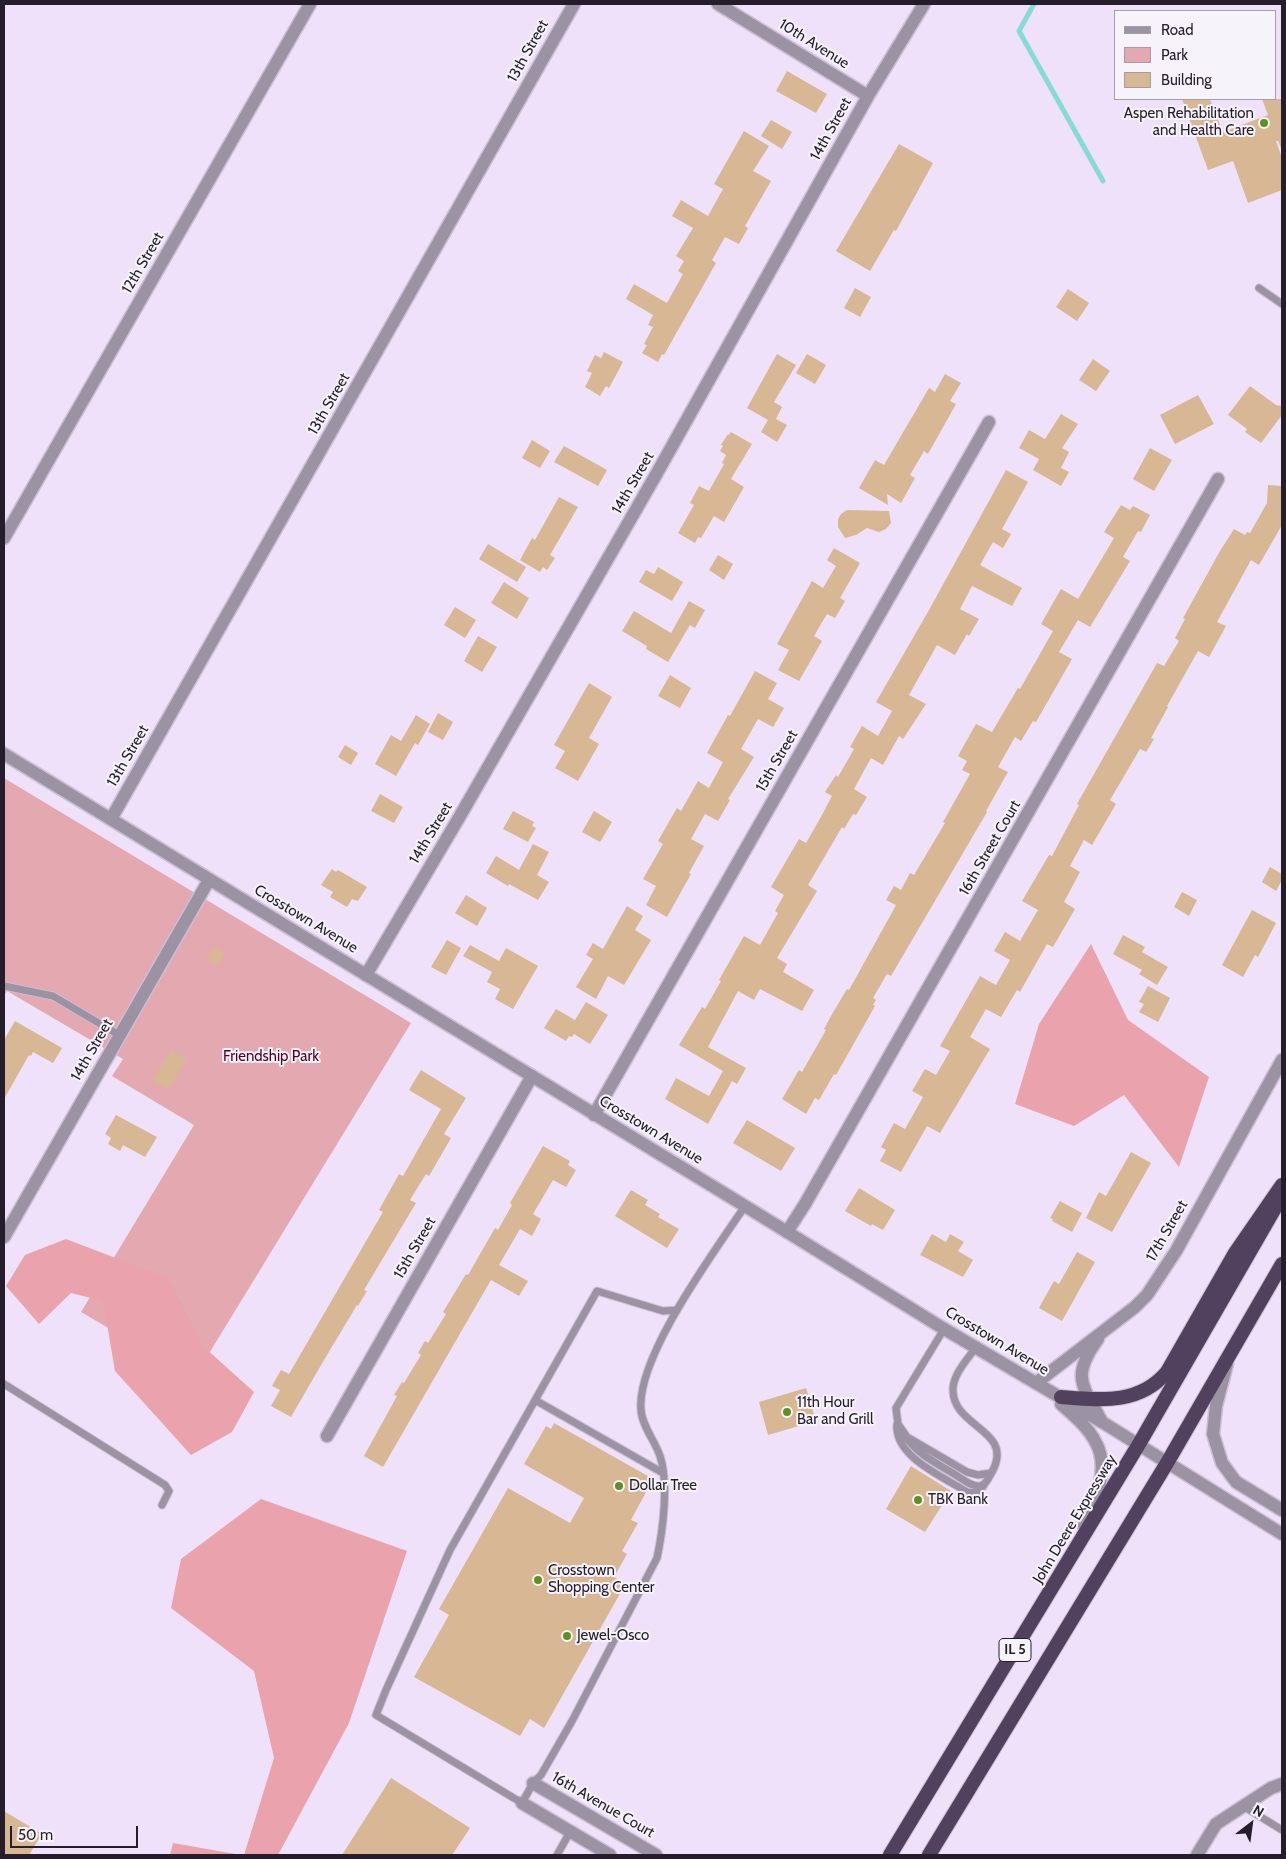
<!DOCTYPE html>
<style>
body{margin:0}
#map{position:relative;width:1286px;height:1859px;overflow:hidden;background:#efe1fa;font-family:Cabin,sans-serif}
canvas{display:block}
.frame{position:absolute;inset:0;border:5px solid #251d2c;pointer-events:none}
.legend{position:absolute;left:1114px;top:10px;width:162px;height:90px;box-sizing:border-box;background:#f7f3fb;border:1px solid #a39da8;margin:0;padding:6px 9px;list-style:none;font-size:15px;color:#251d2c}
.legend li{display:flex;align-items:center;gap:10px;height:25px}
.legend b{width:25px;border:1px solid #a39da8}
.north{position:absolute;left:1226px;top:1799px;width:50px;height:50px;-webkit-text-stroke:4px #f7f3fb;paint-order:stroke;rotate:30deg;font-size:14px;font-weight:700;line-height:20px;text-align:center;color:#251d2c}
.north::after{content:'';display:block;margin:auto;width:18px;height:22px;background:#251d2c;clip-path:polygon(50% 0,100% 100%,50% 72%,0 100%)}
.scale{position:absolute;left:10px;top:1826px;width:128px;height:22px;box-sizing:border-box;border:2px solid #251d2c;border-top:0;padding-left:6px;font-size:15px;line-height:18px;white-space:nowrap;color:#251d2c;-webkit-text-stroke:4px #f7f3fb;paint-order:stroke}
</style>
<div id="map">
<canvas width="1286" height="1859"></canvas>
<div class="frame"></div>
<ul class="legend">
<li><b style="height:6px;background:#9b92a3"></b>Road</li>
<li><b style="height:14px;background:#e4a8b0"></b>Park</li>
<li><b style="height:14px;background:#d7b794"></b>Building</li>
</ul>
<div class="north">N</div>
<div class="scale">50 m</div>
</div>
<script>
const context = document.querySelector('canvas').getContext('2d');
context.lineJoin = 'round';
function fillPath(path, color) { context.fillStyle = color; context.fill(path, 'evenodd'); }
function strokePath(path, color, width, dash) { context.strokeStyle = color; context.lineWidth = width; context.lineCap = dash ? 'butt' : 'round'; context.setLineDash(dash || []); context.stroke(path); }
function drawText(font, color, halo, rows, align = 'center') {
  context.font = font + ' Cabin,sans-serif'; context.lineWidth = 4; context.setLineDash([]); context.textBaseline = 'middle'; context.strokeStyle = halo; context.fillStyle = color; for (const [text, x, y, turn = 0] of rows) {
    context.save(); context.translate(x, y); context.rotate((+turn || 0) * Math.PI / 180); context.textAlign = isNaN(turn) ? turn : align; if (halo) context.strokeText(text, 0, 0); context.fillText(text, 0, 0); context.restore();
  }
}
fillPath(new Path2D(`
 M4,778L411,1023L194,1378L81,1312L194,1125L112,1076L123,1059L7,991L4,995Z`), '#e4a8b0');
fillPath(new Path2D(`
 M1091,944L1128,1020L1209,1077L1179,1167L1124,1095L1074,1126L1015,1104L1039,1024Z
 M66,1239L168,1278L203,1346L254,1392L232,1432L191,1455L115,1371L103,1301L71,1293L39,1324L6,1286L25,1255Z
 M261,1499L407,1551L349,1723L278,1855H244L274,1758L254,1671L171,1608L181,1559Z
 M173,1843L241,1855H170Z`), '#eaa3ac');
strokePath(new Path2D(`
 M1034,4L1019,31L1103,181`), '#85dbd6', 5);
fillPath(new Path2D(`
 M787,71L827,94L816,113L776,91Z
 M1182,99H1210L1223,132L1268,115L1262,99H1282V148H1281L1278,141H1276L1282,158V190L1248,203L1233,161L1208,170Z
 M771,120L792,132L782,149L761,136Z
 M744,131L769,146L753,171L771,181L745,226L748,228L739,244L725,237L712,260L716,263L664,355L662,354L658,362L642,353L647,345L644,344L653,327L648,325L653,315L626,299L634,284L667,303L683,274L678,271L684,261L676,256L693,228L672,216L681,200L708,216L723,189L714,184Z
 M899,144L933,163L896,231L894,230L870,271L836,251Z
 M855,288L871,297L860,317L844,308Z
 M1068,289L1089,303L1077,321L1056,307Z
 M604,352L623,362L609,388L606,386L600,396L585,387L592,373L587,371L595,355L601,358Z
 M777,354L796,365L774,402L782,407L776,419L787,425L777,442L761,432L768,420L747,408Z
 M807,354L826,365L815,384L796,373Z
 M1093,359L1110,371L1096,391L1079,380Z
 M945,374L961,383L950,401L956,404L928,454L924,451L910,475L915,478L901,503L887,494L888,505L859,488L875,460L884,465L929,388L935,392Z
 M1250,386L1276,405L1282,406V415L1261,443L1245,432L1247,429L1228,415Z
 M1198,395L1214,424L1175,444L1160,415Z
 M1061,414L1078,424L1062,448L1069,452L1061,468L1069,472L1061,486L1033,470L1039,459L1019,448L1029,430L1045,439Z
 M731,432L752,444L731,479L744,487L724,522L714,516L701,538L698,537L695,543L678,533L694,505L690,503L699,486L709,491L724,464L722,463L726,455L720,451L723,446L721,445L728,434L729,435Z
 M532,440L550,451L540,468L522,458Z
 M564,446L607,470L598,486L554,462Z
 M1150,448L1172,460L1154,491L1133,479Z
 M1006,470L1028,482L1002,529L1011,534L1003,548L993,542L980,565L1022,588L1012,606L972,586L960,609L979,619L969,636L967,634L955,655L937,645L909,695L926,704L903,739L899,736L883,765L871,758L854,789L867,797L856,815L853,814L844,829L842,827L808,885L817,891L777,958L787,964L783,972L814,990L802,1011L760,989L754,1000L738,991L708,1047L746,1068L737,1084L732,1081L708,1124L665,1099L676,1078L709,1096L723,1071L679,1045L702,1007L705,1009L721,981L719,980L744,936L760,945L778,913L775,911L784,895L771,887L799,839L806,843L822,815L832,796L825,792L836,775L838,777L854,749L850,747L862,726L878,736L892,711L876,702L929,610Z
 M1268,485L1282,486V525L1259,565L1251,560L1217,622L1226,626L1209,657L1198,651L1167,706L1168,707L1151,738L1154,739L1146,752L1140,749L1110,800L1116,804L1092,845L1084,840L1070,866L1080,872L1064,902L1075,909L1053,947L1047,944L1020,992L1017,990L1001,1017L986,1009L970,1037L990,1049L940,1133L927,1126L901,1172L880,1161L886,1150L881,1147L894,1123L905,1129L923,1097L912,1091L925,1069L936,1075L950,1051L940,1046L980,976L996,985L1010,960L994,951L1005,932L1020,941L1038,910L1022,901L1049,855L1052,856L1079,805L1077,804L1157,663L1164,666L1179,641L1175,638L1185,619L1183,618L1220,551L1234,529L1245,535L1247,532L1250,533L1267,503Z
 M559,497L578,507L550,555L555,558L547,570L543,567L540,572L520,560L532,538L535,540Z
 M1121,505L1130,510L1133,506L1150,515L1141,532L1138,531L1123,557L1130,561L1090,627L1078,620L1059,652L1072,659L1036,722L1033,721L1021,741L1015,737L998,767L1008,772L986,811L987,812L891,976L887,974L873,998L876,1000L873,1005L875,1006L836,1075L834,1074L819,1100L815,1098L806,1114L782,1099L799,1070L802,1072L826,1030L824,1029L831,1016L847,989L849,990L889,918L896,905L886,900L894,886L901,890L910,873L914,875L945,823L943,822L970,774L962,770L967,761L958,756L976,724L992,732L1018,688L1020,689L1053,631L1041,624L1061,589L1078,599L1114,538L1104,532Z
 M847,510L889,511L891,523L886,529L879,532L867,528L856,535L845,538L838,527V519L841,514Z
 M488,544L526,567L517,582L479,559Z
 M834,548L860,563L840,598L845,601L835,618L827,614L814,636L822,641L799,681L778,670L789,650L777,644L812,581L823,588L836,566L827,560Z
 M718,555L733,564L724,580L709,570Z
 M658,567L683,582L672,601L639,582L646,570L654,574Z
 M504,582L529,598L517,619L491,603Z
 M689,601L705,610L695,628L690,625L668,662L646,649L647,646L622,631L634,611L671,633Z
 M455,607L476,620L465,638L444,625Z
 M478,636L497,647L482,672L464,661Z
 M755,671L777,683L768,699L784,708L773,727L758,719L741,749L754,757L728,799L730,800L718,821L705,814L691,839L704,846L689,873L691,874L667,917L646,905L656,886L643,879L663,844L658,841L677,808L681,811L698,781L709,788L723,762L707,753L728,715L730,716Z
 M670,675L691,688L680,708L658,696Z
 M589,683L612,697L589,738L599,744L578,781L555,768L565,751L554,745Z
 M438,713L453,722L443,740L428,732Z
 M416,715L430,724L418,745L415,743L396,776L375,764L391,735L401,741Z
 M345,745L358,753L351,765L338,757Z
 M380,794L403,807L394,823L371,811Z
 M513,811L534,822L532,826L536,828L528,842L503,829Z
 M594,811L612,822L600,842L582,832Z
 M533,844L549,852L537,875L549,882L538,900L509,884L508,886L486,873L496,856L519,870Z
 M1270,867L1282,874V880L1276,891L1262,882Z
 M332,869L336,872L338,870L367,887L358,901L352,899L347,907L330,897L333,892L321,885Z
 M1182,892L1197,900L1189,916L1174,907Z
 M466,895L487,908L477,926L455,913Z
 M627,906L643,916L635,930L651,940L624,985L608,976L596,999L576,987L593,959L586,955L593,943L603,949Z
 M1252,910L1276,923L1258,957L1255,955L1243,977L1222,965Z
 M1123,935L1145,947L1142,952L1168,967L1157,985L1139,974L1142,970L1113,954Z
 M447,940L461,948L446,975L431,967Z
 M470,945L499,961L506,948L538,966L513,1009L495,999L500,989L487,982L492,972L463,956Z
 M214,946L225,952L217,966L206,959Z
 M1148,986L1170,998L1158,1022L1139,1012L1144,1004L1139,1002Z
 M586,1002L608,1015L590,1044L574,1034L572,1037L569,1036L566,1041L544,1028L556,1009L575,1020Z
 M15,1021L62,1048L53,1063L33,1052L31,1056L29,1055L4,1099V1040Z
 M171,1050L187,1059L168,1090L152,1080Z
 M421,1070L466,1098L444,1134L451,1138L429,1176L426,1174L410,1200L416,1203L364,1290L367,1291L358,1306L357,1305L324,1360L291,1417L271,1406L280,1390L272,1386L281,1370L289,1374L383,1212L379,1210L399,1174L403,1176L441,1109L409,1090Z
 M116,1115L157,1137L145,1157L123,1145L120,1151L108,1144L111,1138L105,1134Z
 M747,1120L795,1148L781,1171L733,1143Z
 M543,1146L570,1161L568,1165L576,1170L566,1187L553,1180L533,1214L541,1219L532,1236L520,1229L499,1265L528,1281L519,1296L491,1280L383,1467L364,1456L397,1396L394,1395L402,1382L404,1383L421,1355L418,1353L425,1341L428,1343L446,1314L443,1312L466,1274L468,1275L495,1228L498,1230L512,1205L510,1203Z
 M1131,1152L1151,1163L1112,1232L1086,1218L1099,1192L1106,1196Z
 M859,1188L895,1210L883,1230L872,1224L871,1226L845,1211Z
 M631,1190L648,1200L645,1205L660,1214L658,1217L679,1229L667,1248L615,1216Z
 M1060,1201L1082,1213L1072,1232L1052,1221L1053,1219L1050,1218Z
 M932,1234L946,1242L950,1234L964,1242L958,1251L973,1260L963,1277L920,1255Z
 M1077,1252L1095,1262L1062,1321L1039,1308L1054,1281L1059,1284Z
 M806,1388L816,1421L768,1435L759,1402Z
 M554,1423L653,1479L631,1520L638,1523L622,1551L627,1554L614,1577L626,1583L544,1728L530,1719L520,1736L414,1677L449,1615L439,1609L508,1488L570,1523L584,1498L524,1464L546,1426L551,1429Z
 M911,1466L951,1491L925,1532L886,1509Z
 M391,1778L470,1828L452,1855H342Z
 M4,1811L42,1834L29,1855H4Z`), '#d7b794');
const service = new Path2D(`
 M1259,288L1282,304
 M4,986L53,996L119,1035
 M677,1310L663,1311L597,1291L450,1550L386,1690L376,1715L522,1803L533,1783L541,1775L572,1721L657,1558C663,1530 669,1483 660,1456C655,1441 642,1426 641,1410C636,1357 715,1251 745,1206
 M944,1329L896,1408L898,1424L907,1437L967,1472L978,1475L991,1473
 M4,1384L165,1485L169,1491L162,1505
 M535,1400L663,1473
 M897,1424C894,1457 944,1477 967,1492C976,1494 979,1493 984,1485
 M903,1433C915,1453 936,1463 956,1475C962,1479 972,1487 980,1486C986,1485 989,1477 992,1472C1015,1430 954,1428 953,1391C952,1375 968,1359 976,1347
 M1243,1806L1282,1830
 M557,1855L570,1832`);
const minor = new Path2D(`
 M718,4L868,96
 M4,538L310,4
 M111,819L574,4
 M366,975L460,816L657,473L868,96L924,4
 M594,1115L989,422
 M787,1232L805,1204L1218,479
 M4,1237L209,880
 M1098,1339C1070,1377 1083,1386 1102,1422
 M1036,1383L1135,1307L1147,1295L1176,1251L1282,1060
 M327,1436L532,1076`);
const tertiary = new Path2D(`
 M4,754L745,1206L941,1327L1102,1422L1282,1534
 M1227,1364L1216,1406L1213,1434L1222,1463L1236,1482L1282,1510
 M1061,1404C1073,1415 1087,1426 1095,1441C1111,1468 1095,1501 1084,1526
 M533,1783L656,1855
 M522,1803L610,1855
 M1197,1855L1216,1824L1271,1788L1282,1784`);
const trunk = new Path2D(`
 M1061,1397C1100,1400 1139,1405 1167,1372L1235,1253L1282,1185
 M890,1855L1139,1444L1282,1196
 M929,1855L1167,1463L1282,1264`);
strokePath(service, '#cbbed5', 9);
strokePath(minor, '#cbbed5', 15);
strokePath(tertiary, '#cbbed5', 15);
strokePath(trunk, '#cbbed5', 16);
strokePath(service, '#9b92a3', 7);
strokePath(minor, '#9b92a3', 12);
strokePath(tertiary, '#9b92a3', 12);
strokePath(trunk, '#51405e', 14);
for (const [x, y, r, color] of [
 [1264,123,5,"#608f22"],
 [787,1412,5,"#608f22"],
 [619,1486,5,"#608f22"],
 [918,1500,5,"#608f22"],
 [538,1580,5,"#608f22"],
 [567,1636,5,"#608f22"]
]) { const dot = new Path2D(); dot.arc(x, y, r, 0, 2 * Math.PI); context.fillStyle = color; context.fill(dot); strokePath(dot, '#f7f3fb', 2); }
for (const [x, y, w] of [
 [1015,1650,32]
]) { const box = new Path2D(); box.roundRect(x - w / 2, y - 11.5, w, 23, 4); context.fillStyle = '#f7f3fb'; context.fill(box); strokePath(box, '#251d2c', 1); }
drawText('bold 14px', '#251d2c', null, [
 ["IL 5",1015,1650]
]);
drawText('15px', '#251d2c', '#f7f3fb', [
 ["10th Avenue",814,44,32],
 ["13th Street",528,51,-61],
 ["14th Street",831,129,-61],
 ["12th Street",143,263,-60],
 ["13th Street",329,404,-60],
 ["14th Street",633,483,-60],
 ["13th Street",128,756,-60],
 ["15th Street",777,761,-60],
 ["14th Street",431,833,-59],
 ["16th Street Court",990,848,-60],
 ["Crosstown Avenue",306,919,31],
 ["14th Street",92,1050,-60],
 ["Crosstown Avenue",651,1130,31],
 ["17th Street",1167,1231,-60],
 ["15th Street",415,1248,-60],
 ["Crosstown Avenue",997,1341,31],
 ["John Deere Expressway",1075,1519,-59],
 ["16th Avenue Court",603,1805,30]
]);
drawText('15px', '#251d2c', '#f7f3fb', [
 ["Aspen Rehabilitation",1254,114,"right"],
 ["and Health Care",1254,131,"right"],
 ["11th Hour",797,1403],
 ["Bar and Grill",797,1420],
 ["Dollar Tree",629,1486],
 ["TBK Bank",928,1500],
 ["Crosstown",548,1571],
 ["Shopping Center",548,1588],
 ["Jewel-Osco",577,1636]
], 'left');
drawText('15px', '#55001d', '#f7f3fb', [
 ["Friendship Park",271,1057]
]);
</script>
